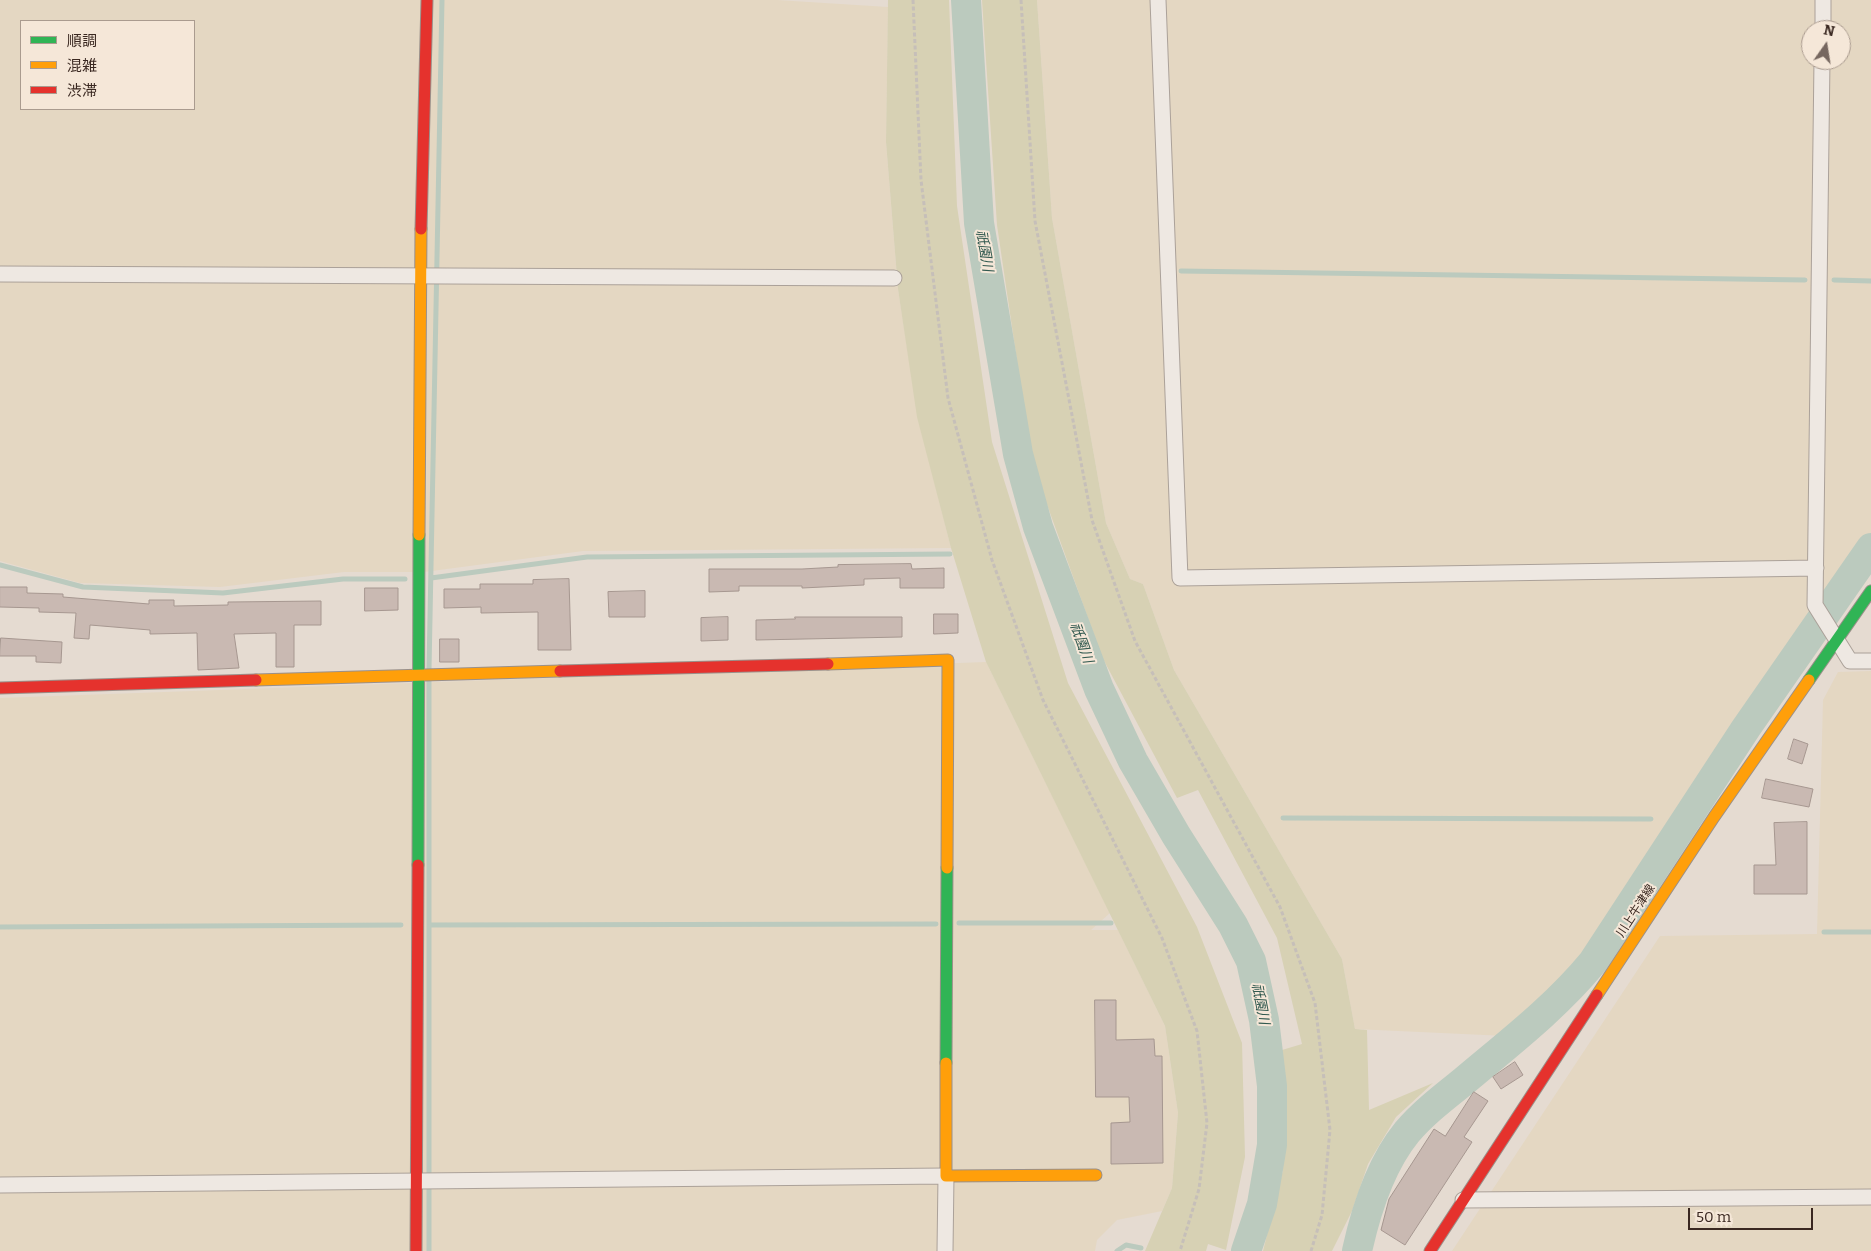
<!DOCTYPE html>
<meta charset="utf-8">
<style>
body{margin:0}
#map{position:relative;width:1871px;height:1251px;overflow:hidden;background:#e5dbd1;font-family:Bitter,"Noto Sans JP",serif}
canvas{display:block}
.legend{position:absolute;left:20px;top:20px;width:175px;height:90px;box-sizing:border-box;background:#f5e7d8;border:1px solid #aa9b8f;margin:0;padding:6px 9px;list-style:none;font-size:15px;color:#3a2821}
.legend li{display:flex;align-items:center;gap:10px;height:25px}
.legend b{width:25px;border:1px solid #aa9b8f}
.north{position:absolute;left:1801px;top:20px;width:50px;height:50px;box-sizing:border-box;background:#f5e7d8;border:1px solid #aa9b8f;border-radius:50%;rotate:13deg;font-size:14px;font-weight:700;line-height:20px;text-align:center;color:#3a2821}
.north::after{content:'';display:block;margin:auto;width:18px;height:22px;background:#76675f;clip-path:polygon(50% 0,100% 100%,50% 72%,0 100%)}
.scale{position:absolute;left:1688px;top:1208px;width:125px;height:22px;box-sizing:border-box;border:2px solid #3a2821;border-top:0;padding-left:6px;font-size:15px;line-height:18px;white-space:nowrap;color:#3a2821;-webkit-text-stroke:4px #f5e7d8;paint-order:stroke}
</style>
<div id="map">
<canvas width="1871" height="1251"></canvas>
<ul class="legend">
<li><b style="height:6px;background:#30b455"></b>順調</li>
<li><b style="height:6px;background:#ff9f0a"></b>混雑</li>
<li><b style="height:6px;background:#e5322d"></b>渋滞</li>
</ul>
<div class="north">N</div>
<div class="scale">50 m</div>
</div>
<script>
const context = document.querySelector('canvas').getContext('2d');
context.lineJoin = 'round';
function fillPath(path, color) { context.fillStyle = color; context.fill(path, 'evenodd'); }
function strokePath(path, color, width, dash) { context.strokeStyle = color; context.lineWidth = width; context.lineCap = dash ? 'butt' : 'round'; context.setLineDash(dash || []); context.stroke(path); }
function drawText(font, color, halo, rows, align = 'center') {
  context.font = font + ' Bitter,"Noto Sans JP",serif'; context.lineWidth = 4; context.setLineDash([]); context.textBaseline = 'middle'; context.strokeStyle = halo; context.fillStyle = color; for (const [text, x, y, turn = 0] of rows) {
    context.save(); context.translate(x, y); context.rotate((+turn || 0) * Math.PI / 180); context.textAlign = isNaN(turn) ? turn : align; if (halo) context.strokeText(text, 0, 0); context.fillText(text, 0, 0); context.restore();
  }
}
fillPath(new Path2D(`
 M0,0H777L888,7L886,142L898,289L918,417L951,548L583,551L424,572H344L220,587L80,583L0,561ZM21,21H194V109H21Z
 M1037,0H1871V537L1843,571L1585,961L1506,1036L1355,1029L1342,959L1174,670L1143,584L1130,579L1106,523L1052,218ZM1811,30H1841V60H1811Z
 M986,662L1110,913L1091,930H1118L1165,1026L1178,1113L1172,1188L1162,1211L1117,1220L1097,1240L1095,1251H0V698Z
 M1871,671V1251H1452L1660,936L1817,934L1823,700L1838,672Z`), '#e4d7c2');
fillPath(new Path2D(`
 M888,0H949L957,206L992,442L1068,683L1197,927L1242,1043L1245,1157L1226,1250L1208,1244L1206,1251H1145L1172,1188L1178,1113L1165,1026L986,662L951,548L917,417L898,289L886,142Z
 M982,0H1037L1052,218L1106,523L1130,579L1143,584L1174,670L1342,959L1355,1029L1367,1030L1369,1110L1433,1083L1396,1117L1368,1164L1352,1211L1332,1251H1263L1283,1170L1282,1050L1302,1044L1277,938L1198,790L1177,798L1102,657L1032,463L997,225Z`), '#d7d1b4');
strokePath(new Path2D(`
 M1181,271L1805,280
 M1834,280L1871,281
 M0,565L83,587L223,593L343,579H405
 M431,578L587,557L950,554
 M429,669L442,0
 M1283,818L1651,819
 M959,923H1111
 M429,925L936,924
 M0,927L401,925
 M1824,932H1871
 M429,1251V680
 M1117,1251L1126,1245L1141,1248`), '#bbcabe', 5);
strokePath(new Path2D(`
 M966,0L979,223L1018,454L1038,527L1099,689L1133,761L1176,835L1233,925L1251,961L1264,1020L1272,1086V1145L1262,1204L1246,1251
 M1357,1251C1366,1210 1380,1165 1407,1132C1423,1113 1444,1097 1464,1081C1509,1043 1555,1008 1593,962L1746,728L1871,548`), '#bbcabe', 30);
const building = new Path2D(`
 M911,564L912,569L944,568V588H900V578L864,579V585L802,588V586H739V591L709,592V569H802L838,567V565Z
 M569,579L571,650H538V612L481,613V607L444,608V589H480V584H533V580Z
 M0,587H27V593L63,594V597L149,604V600H174V606L228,605V602L321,601V625H294V667H276V633L234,634L239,668L198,670L197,633L150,634V630L90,625L89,639L74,638L76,613L39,612V608L0,607Z
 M365,588H398V610L365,611Z
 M645,591V617H609L608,592Z
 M934,614H958V633L934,634Z
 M728,617V640L701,641V618Z
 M795,617H902V637L756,640V620L795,619Z
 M1,638L62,642L61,663L36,662V656H0Z
 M440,639H459V662H440Z
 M1794,739L1808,744L1802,764L1788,759Z
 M1766,779L1813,789L1809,807L1762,798Z
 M1807,822V894H1754V865H1776L1774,823Z
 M1095,1000H1116V1040L1154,1039L1155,1056H1162L1163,1163L1111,1164V1123L1130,1122L1129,1097H1096Z
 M1515,1062L1523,1075L1501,1089L1493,1077Z
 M1474,1092L1488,1101L1464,1137L1472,1142L1405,1245L1381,1230L1389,1199L1434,1129L1445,1136Z`);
fillPath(building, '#c9b9b2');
strokePath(building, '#a69790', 1);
const street = new Path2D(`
 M1158,0L1180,578L1816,568
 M1823,30V0
 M1822,60L1815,605L1850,661H1871
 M0,274L894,278
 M0,1185L946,1176L945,1251
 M1463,1200L1871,1197`);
const fast = new Path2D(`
 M1809,680L1871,591
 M418,865L419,535
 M946,1063L947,868`);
const slow = new Path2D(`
 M419,535L421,229
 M828,664L948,660L947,868
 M256,680L560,671
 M1597,995L1714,817L1809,680
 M946,1063V1176L1096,1175`);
const jam = new Path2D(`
 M421,229L427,0
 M560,671L828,664
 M0,688L256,680
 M416,1251L418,865
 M1430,1251L1597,995`);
strokePath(street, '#aba199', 17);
strokePath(fast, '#9a908a', 13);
strokePath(slow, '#9a908a', 13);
strokePath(jam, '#9a908a', 13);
strokePath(new Path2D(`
 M913,0L921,180L948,398L992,560L1043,700L1162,938L1197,1031L1207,1123L1199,1189L1180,1251
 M1021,0L1035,221L1092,520L1135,641L1280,907L1315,1003L1330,1130L1322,1215L1311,1251`), '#c6bfb9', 3, [4, 2.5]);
strokePath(street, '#eee8e2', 15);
strokePath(fast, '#30b455', 11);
strokePath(slow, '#ff9f0a', 11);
strokePath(jam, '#e5322d', 11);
drawText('12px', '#3a2821', '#f5e7d8', [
 ["川上牛津線",1636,911,-57]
]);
drawText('italic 14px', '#31594f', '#f5e7d8', [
 ["祇園川",984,251,80],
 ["祇園川",1081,643,70],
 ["祇園川",1260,1004,79]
]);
</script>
